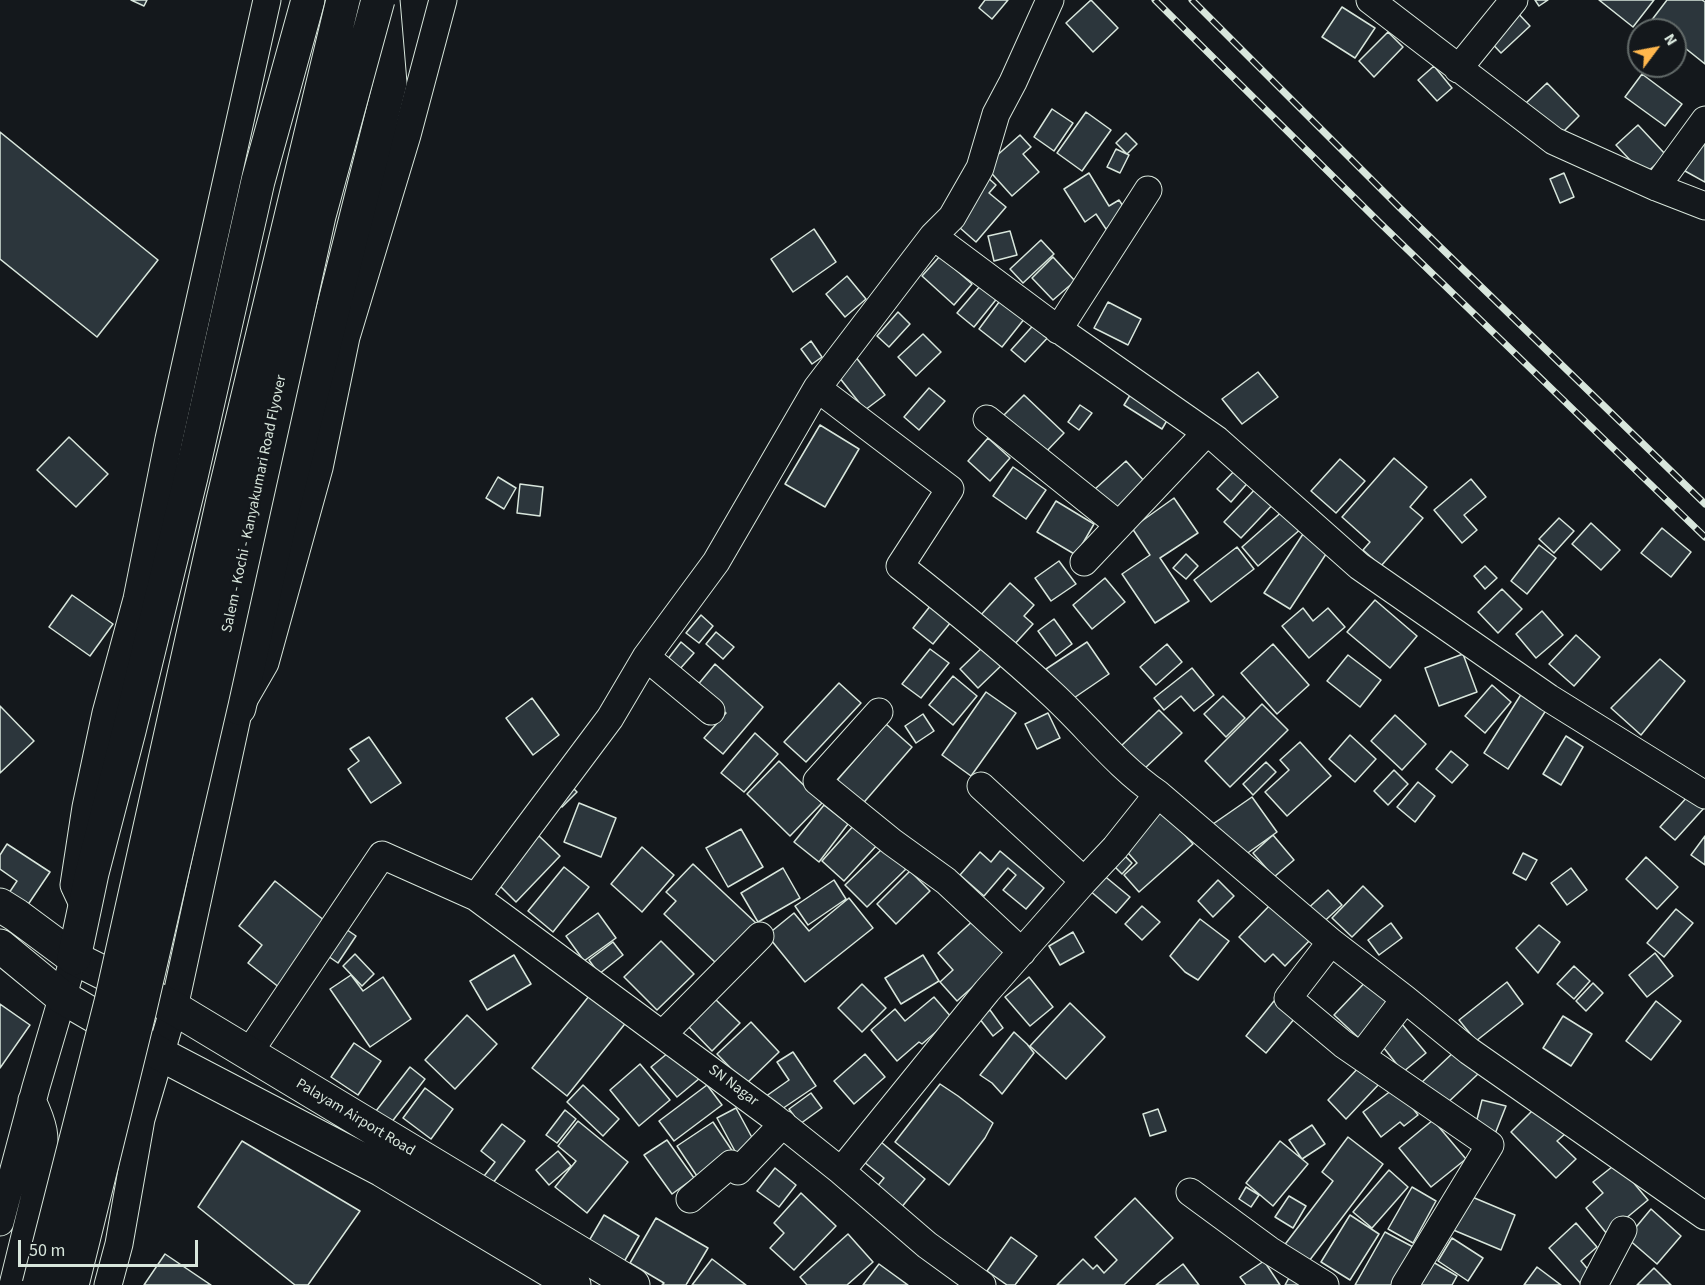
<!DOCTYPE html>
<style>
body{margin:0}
#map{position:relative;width:1705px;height:1285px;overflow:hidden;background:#14181c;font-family:"Source Sans 3",sans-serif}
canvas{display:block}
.north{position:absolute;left:1627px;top:18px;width:60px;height:60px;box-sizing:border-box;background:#14181c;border:2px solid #626a69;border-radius:50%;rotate:58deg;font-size:16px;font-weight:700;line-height:24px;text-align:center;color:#d8e6dc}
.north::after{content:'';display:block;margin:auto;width:21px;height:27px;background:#ffb74d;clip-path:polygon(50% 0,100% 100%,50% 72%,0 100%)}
.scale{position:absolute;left:18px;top:1240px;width:180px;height:27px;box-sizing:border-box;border:3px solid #d8e6dc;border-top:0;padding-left:8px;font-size:18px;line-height:21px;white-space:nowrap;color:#d8e6dc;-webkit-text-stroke:4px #14181c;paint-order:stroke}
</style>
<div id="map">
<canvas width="1705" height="1285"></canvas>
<div class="north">N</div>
<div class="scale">50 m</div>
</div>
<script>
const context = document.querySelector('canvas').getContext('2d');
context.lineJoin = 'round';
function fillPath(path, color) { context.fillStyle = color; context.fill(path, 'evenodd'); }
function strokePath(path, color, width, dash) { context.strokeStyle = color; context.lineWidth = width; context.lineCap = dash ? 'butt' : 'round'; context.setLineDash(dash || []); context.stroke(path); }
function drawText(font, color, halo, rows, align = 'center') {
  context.font = font + ' "Source Sans 3",sans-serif'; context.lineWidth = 4.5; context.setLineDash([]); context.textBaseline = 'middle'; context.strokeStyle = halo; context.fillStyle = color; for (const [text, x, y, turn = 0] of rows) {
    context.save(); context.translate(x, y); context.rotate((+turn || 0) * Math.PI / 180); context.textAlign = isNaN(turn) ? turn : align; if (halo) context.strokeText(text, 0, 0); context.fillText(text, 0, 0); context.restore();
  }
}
const building = new Path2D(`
 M131,0H147L144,6Z
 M985,0H1008L992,19L979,8Z
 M1091,0L1118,28L1093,52L1066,23Z
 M1535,0H1548L1539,6Z
 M1599,0H1654L1633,27Z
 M1667,0H1702L1705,2V64L1675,40V30H1662L1651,21Z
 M1342,7L1375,28L1355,58L1322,37Z
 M1515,10L1530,26L1501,53L1486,37Z
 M1388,32L1403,47L1374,77L1359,61Z
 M1434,66L1452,88L1437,101L1418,80Z
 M1642,74L1682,104L1665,126L1625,97Z
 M1547,83L1579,116L1559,136L1526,103Z
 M1052,109L1073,123L1054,151L1034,137Z
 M1086,112L1111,130L1082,171L1057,153Z
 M1638,125L1666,155L1644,175L1616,145Z
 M0,132L158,260L97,337L0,259Z
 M1126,133L1137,144L1127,154L1116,143Z
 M1705,134V182L1685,171Z
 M1020,135L1031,147L1023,154L1039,172L1012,196L985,166Z
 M1116,149L1129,155L1120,173L1107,167Z
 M1089,173L1109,206L1119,200L1129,215L1106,229L1096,214L1085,222L1064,189Z
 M1564,173L1574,197L1560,203L1550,179Z
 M987,177L996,185L989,193L1006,207L976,242L951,220Z
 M814,229L836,262L793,292L771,259Z
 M1010,231L1017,255L994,261L988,236Z
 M1041,240L1054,254L1023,283L1010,269Z
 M940,256L972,284L954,305L922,276Z
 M1053,257L1075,281L1053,300L1032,278Z
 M847,276L866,299L845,317L826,294Z
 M987,278L1003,291L974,327L957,313Z
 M1005,294L1029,313L1002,347L979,329Z
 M1108,302L1141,319L1128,345L1094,328Z
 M898,312L910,324L889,347L877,336Z
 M1038,320L1052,333L1025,362L1011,350Z
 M923,334L941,352L916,376L898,357Z
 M811,341L822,357L812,364L801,349Z
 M855,356L885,395L865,410L835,372Z
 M1258,372L1278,397L1242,424L1222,399Z
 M1135,387L1173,410L1162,429L1124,405Z
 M929,388L945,401L919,430L904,417Z
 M1024,395L1064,433L1042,456L1002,417Z
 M1080,405L1092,413L1079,430L1068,422Z
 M820,425L859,449L825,507L785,484Z
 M69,437L108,474L76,507L37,470Z
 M988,438L1010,458L990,481L968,461Z
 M1394,458L1427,487L1410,507L1423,518L1381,566L1363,550L1370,542L1342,517Z
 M1340,459L1365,481L1336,513L1311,491Z
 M1126,461L1146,483L1115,511L1095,489Z
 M1239,466L1252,478L1231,502L1217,489Z
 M1013,467L1046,490L1026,519L993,496Z
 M498,477L516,488L504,509L486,498Z
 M1471,479L1486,497L1464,515L1477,530L1462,543L1434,510Z
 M520,484L543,487L540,516L517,513Z
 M1260,484L1277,500L1241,538L1224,522Z
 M1174,498L1198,533L1160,558L1189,601L1155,623L1122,574L1150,555L1132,528Z
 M1056,501L1094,524L1076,555L1037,532Z
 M1285,509L1302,528L1258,566L1242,547Z
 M1559,518L1574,531L1554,553L1539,539Z
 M1591,523L1620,550L1601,570L1572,544Z
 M1662,528L1691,552L1671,577L1641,553Z
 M1303,534L1328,551L1290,609L1264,593Z
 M1539,545L1556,558L1527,594L1511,581Z
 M1237,547L1254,569L1211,602L1194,580Z
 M1186,554L1198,566L1186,579L1173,568Z
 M1059,561L1076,584L1051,601L1035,578Z
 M1485,566L1497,578L1485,589L1474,576Z
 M1105,578L1125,602L1092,629L1073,605Z
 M1010,583L1034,605L1024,616L1033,624L1012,647L979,617Z
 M1502,589L1522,609L1498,633L1478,612Z
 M72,595L113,624L90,656L49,627Z
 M1375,600L1417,636L1390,668L1347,632Z
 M931,605L951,622L933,644L913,628Z
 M1303,608L1313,621L1328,608L1345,627L1309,658L1282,626Z
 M1542,611L1563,635L1536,658L1516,634Z
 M701,615L713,626L699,643L686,633Z
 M1054,619L1072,644L1056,656L1038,631Z
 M716,632L734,647L723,659L706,644Z
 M1576,635L1600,657L1574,686L1549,664Z
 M681,642L694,653L679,670L667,660Z
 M988,642L1006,661L978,688L960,669Z
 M1087,642L1109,674L1068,702L1046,669Z
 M1167,644L1182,662L1156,685L1140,667Z
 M1273,644L1309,685L1277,714L1241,673Z
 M930,649L949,663L921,698L902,684Z
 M1463,654L1477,692L1439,706L1425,668Z
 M1348,655L1381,680L1360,707L1327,681Z
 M1660,659L1685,681L1641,735L1611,708Z
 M715,664L763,707L723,754L704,738L726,713L696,687Z
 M1192,668L1214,695L1194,711L1181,696L1164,710L1154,698Z
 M953,676L977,696L953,725L929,705Z
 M839,683L861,703L806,762L784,742Z
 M1492,685L1511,702L1485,733L1465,716Z
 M1527,685L1552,701L1508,769L1484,753Z
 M986,692L1016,713L971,776L942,755Z
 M1223,696L1245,718L1226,737L1204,714Z
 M532,698L559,735L533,755L506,718Z
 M1262,704L1288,730L1230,787L1205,761Z
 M0,706L34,741L0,773Z
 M1159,710L1182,733L1143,770L1121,746Z
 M1048,713L1060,738L1037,749L1025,724Z
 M923,714L934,731L916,743L905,726Z
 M1395,715L1426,744L1402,770L1371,741Z
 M886,724L912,747L859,808L833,785Z
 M755,733L778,754L744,792L721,773Z
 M1350,735L1376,759L1355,782L1329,759Z
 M1566,736L1583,747L1561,785L1543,774Z
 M369,737L401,783L371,803L348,769L359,761L350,749Z
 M1300,742L1331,776L1287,816L1265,792L1289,770L1280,760Z
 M1451,751L1468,765L1452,783L1436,769Z
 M779,761L822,803L790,836L747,794Z
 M1266,762L1276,772L1253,795L1243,784Z
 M1394,770L1408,784L1388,805L1374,791Z
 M1418,782L1435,796L1415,822L1397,807Z
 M568,783L577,792L562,807L553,797Z
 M1689,795L1704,808L1675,840L1660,827Z
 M1252,797L1277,832L1238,860L1213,824Z
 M579,803L616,818L601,857L564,842Z
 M824,805L848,824L819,862L794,842Z
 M1162,809L1193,844L1139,892L1124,875L1137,863L1121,845Z
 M855,824L878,844L844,881L822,861Z
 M741,829L763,867L728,887L706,848Z
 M538,835L560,856L516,902L494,880Z
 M1273,835L1294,860L1274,877L1253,853Z
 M1705,836V865L1691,855Z
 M7,844L50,872L25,909L7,896L17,881L0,869V855Z
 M642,847L674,875L642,912L611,884Z
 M884,847L906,869L867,907L845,885Z
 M1119,850L1132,863L1122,874L1109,861Z
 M1000,851L1044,888L1026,909L1003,890L1016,875L1008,868L984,896L960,875L980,852L991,862Z
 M1523,853L1537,860L1526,880L1513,873Z
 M1646,857L1678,887L1657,909L1626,879Z
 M693,864L756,923L717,964L664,914L676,901L666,892Z
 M564,867L589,887L553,932L528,911Z
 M783,868L800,898L758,922L741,893Z
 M1571,868L1587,890L1567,905L1551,883Z
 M910,871L930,891L896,924L877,904Z
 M1102,874L1130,897L1116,913L1089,890Z
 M834,880L846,899L808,925L795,906Z
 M1218,880L1234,896L1213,917L1198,901Z
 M275,881L330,925L280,988L248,963L262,945L239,926Z
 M1363,886L1383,906L1352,937L1332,918Z
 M1328,890L1342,905L1318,927L1304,912Z
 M849,898L873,928L805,982L767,935L794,913L809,931Z
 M1272,903L1310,940L1285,966L1273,954L1265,962L1239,937Z
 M1142,906L1160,922L1142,940L1125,924Z
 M1676,909L1693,923L1664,957L1647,943Z
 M598,913L616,938L584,961L566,936Z
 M977,917L1010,953L957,1001L940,982L953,970L938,953Z
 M1200,919L1229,941L1198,980L1185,972L1170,956Z
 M1391,923L1402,938L1379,955L1368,940Z
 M340,925L356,936L338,963L322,952Z
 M1539,925L1560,942L1538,973L1516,948Z
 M1073,932L1084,952L1060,965L1049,946Z
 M661,941L694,974L657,1010L624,977Z
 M613,942L623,955L599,974L589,960Z
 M1655,953L1673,976L1647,997L1629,975Z
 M355,954L374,974L362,986L343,966Z
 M514,955L531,984L487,1010L470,981Z
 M923,955L939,981L901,1004L885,978Z
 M1574,966L1590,981L1574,999L1557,984Z
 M351,975L363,991L383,977L411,1019L370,1047L330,989Z
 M1372,975L1398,999L1361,1040L1334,1015Z
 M1029,977L1053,1007L1030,1026L1005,997Z
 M1507,982L1523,1004L1476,1041L1459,1020Z
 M1593,983L1603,993L1586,1011L1576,1001Z
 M862,984L886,1008L862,1032L838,1008Z
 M593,991L628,1020L567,1096L532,1068Z
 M713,997L740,1023L712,1051L686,1024Z
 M934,997L952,1018L922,1044L919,1042L897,1061L871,1030L895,1009L905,1021Z
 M1274,1001L1295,1018L1266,1053L1246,1036Z
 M1656,1001L1681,1021L1651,1060L1626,1041Z
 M1070,1003L1105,1037L1066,1079L1030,1046Z
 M0,1004L30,1025L0,1068Z
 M990,1010L1003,1028L993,1036L979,1018Z
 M467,1015L497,1044L455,1089L425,1060Z
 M1563,1016L1592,1034L1571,1066L1543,1048Z
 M751,1022L779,1052L746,1084L717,1054Z
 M1401,1023L1426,1053L1403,1072L1379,1042Z
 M1014,1032L1027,1044L1034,1053L1002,1094L992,1083L980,1075Z
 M354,1043L381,1061L358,1095L331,1077Z
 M674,1048L700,1078L677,1097L651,1067Z
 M1456,1050L1478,1074L1443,1107L1420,1084Z
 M793,1052L816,1086L773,1115L762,1099L789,1080L777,1062Z
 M865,1054L885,1077L854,1104L834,1081Z
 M640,1064L670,1100L639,1126L610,1090Z
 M1362,1064L1381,1082L1346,1119L1328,1100Z
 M410,1067L425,1079L384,1132L369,1120Z
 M940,1084L958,1096L993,1123L985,1138L949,1185L895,1142Z
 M583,1085L619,1119L603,1136L567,1102Z
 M707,1085L722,1105L674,1141L659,1121Z
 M1396,1087L1418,1115L1404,1126L1400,1122L1381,1137L1363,1112Z
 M425,1088L453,1109L431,1139L403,1118Z
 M811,1093L822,1108L800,1124L789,1109Z
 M1482,1100L1506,1106L1493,1139L1475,1127Z
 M1537,1106L1565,1134L1557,1141L1576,1159L1556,1178L1511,1132Z
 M736,1108L755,1143L736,1153L717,1118Z
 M1158,1109L1166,1131L1150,1136L1143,1114Z
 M565,1110L576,1119L557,1143L546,1135Z
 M1433,1120L1466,1159L1431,1187L1399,1148Z
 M578,1121L628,1162L587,1213L555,1187L576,1161L558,1146Z
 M713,1122L733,1152L697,1176L677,1146Z
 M502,1124L525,1141L486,1192L477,1185L495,1162L481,1151Z
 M1312,1125L1325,1144L1302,1159L1289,1140Z
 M1348,1137L1383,1164L1306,1265L1283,1247L1333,1181L1322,1172Z
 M667,1140L694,1178L672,1194L644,1155Z
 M242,1141L360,1211L308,1285H295L198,1207Z
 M1280,1141L1308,1164L1273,1206L1246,1183Z
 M881,1142L925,1179L900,1209L876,1188L884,1178L864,1162Z
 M558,1151L571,1166L549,1185L536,1170Z
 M1617,1163L1648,1200L1607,1234L1586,1208L1603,1193L1593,1182Z
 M775,1168L796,1185L779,1207L757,1191Z
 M1389,1170L1408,1187L1372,1228L1353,1212Z
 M1246,1187L1259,1195L1251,1207L1239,1199Z
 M1412,1187L1436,1201L1413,1243L1388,1229Z
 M801,1193L836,1226L794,1270L770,1248L784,1233L774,1223Z
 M1465,1194L1515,1215L1501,1250L1451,1229Z
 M1289,1196L1306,1206L1293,1228L1275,1217Z
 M1135,1198L1173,1238L1124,1285H1057L1083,1259L1093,1269L1097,1265L1104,1273L1117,1260L1095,1237Z
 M1651,1209L1681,1236L1657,1264L1627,1238Z
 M604,1215L639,1236L621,1267L586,1246Z
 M1350,1215L1379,1234L1350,1280L1321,1262Z
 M656,1218L708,1248L686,1285H662L664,1283L630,1263Z
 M1576,1223L1597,1247L1581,1261L1595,1278L1582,1285L1549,1248Z
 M1385,1232L1417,1249L1397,1285H1355Z
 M848,1234L873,1262L847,1285H807L800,1277Z
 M1011,1237L1037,1256L1015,1285H1007L987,1271Z
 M1452,1238L1483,1258L1468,1281L1438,1261Z
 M165,1254L211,1285H144Z
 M712,1259L746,1285H692Z
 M1264,1261L1280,1285H1246L1240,1277Z
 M1433,1262L1457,1276L1452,1285H1419Z
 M879,1264L908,1285H863Z
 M1183,1264L1199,1285H1156Z
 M1537,1267L1561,1285H1524Z
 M1654,1268L1671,1285H1637Z
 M1290,1276L1306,1285H1285Z`);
fillPath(building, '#2c363c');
strokePath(building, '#d8e6dc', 1.5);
const minor = new Path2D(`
 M1370,0L1554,141L1656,187L1705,206
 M1458,69L1514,0
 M1656,187L1705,120
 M933,236L952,217L980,168L996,114L1013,82L1050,0
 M1058,330L1148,190
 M817,388L950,489L900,566C952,607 1003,648 1051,693C1087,726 1117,766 1158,794L1331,942L1405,999L1469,1051L1705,1216
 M987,419L1119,525
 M1084,562L1206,433
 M646,657L711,711
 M879,712L817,781L892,842L946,881L1022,952
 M981,786L1084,881
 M476,897L610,718L646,657L716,562L817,388L933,236L1051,324L1217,440L1359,566L1549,698L1705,795
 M81,900L74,885L86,807L106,713L137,599L169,439L267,0
 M1331,942L1288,998L1343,1044L1490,1145L1405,1285
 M663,1034L760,936
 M248,1054L382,855L476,897L772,1116L841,1171L927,1245L982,1285
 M1361,1056L1405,999
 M841,1171L987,991L1084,881L1115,848L1158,794
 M1190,1192L1269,1250L1325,1285
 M690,1199L731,1164L738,1171L783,1124
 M0,1222L36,1087L74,958
 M13,1285L43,1163C46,1135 44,1126 32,1100
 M108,1285L119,1244L141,1119L174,1008L239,708L265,663L319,468L346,337L407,135L443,0
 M1594,1285L1623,1230`);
const major = new Path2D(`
 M0,905L16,915L74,958L174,1008L633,1285
 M0,946L62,997L160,1054L382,1170L574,1285`);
const highway = new Path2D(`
 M239,708L282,512L390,83L383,0
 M74,958L92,873L129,731L191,477L258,181L308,0`);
strokePath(minor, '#d8e6dc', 29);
strokePath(major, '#d8e6dc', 35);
strokePath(highway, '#d8e6dc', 35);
strokePath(minor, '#14181c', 27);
strokePath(major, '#14181c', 33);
strokePath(highway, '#14181c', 33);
const rail = new Path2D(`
 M1155,0L1380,223L1705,537
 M1192,0L1400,208L1705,504`);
strokePath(rail, '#d8e6dc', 7);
strokePath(rail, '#14181c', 4.5, [14]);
const highwayBridge = new Path2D(`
 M39,1285L111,1002L223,500L343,0
 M72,1285L140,1009L212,698L319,216L378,0`);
strokePath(highwayBridge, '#d8e6dc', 35, []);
strokePath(highwayBridge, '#14181c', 33);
drawText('15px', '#d8e6dc', '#14181c', [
 ["Salem - Kochi - Kanyakumari Road Flyover",255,504,-78],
 ["SN Nagar",733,1086,37],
 ["Palayam Airport Road",355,1118,31]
]);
</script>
